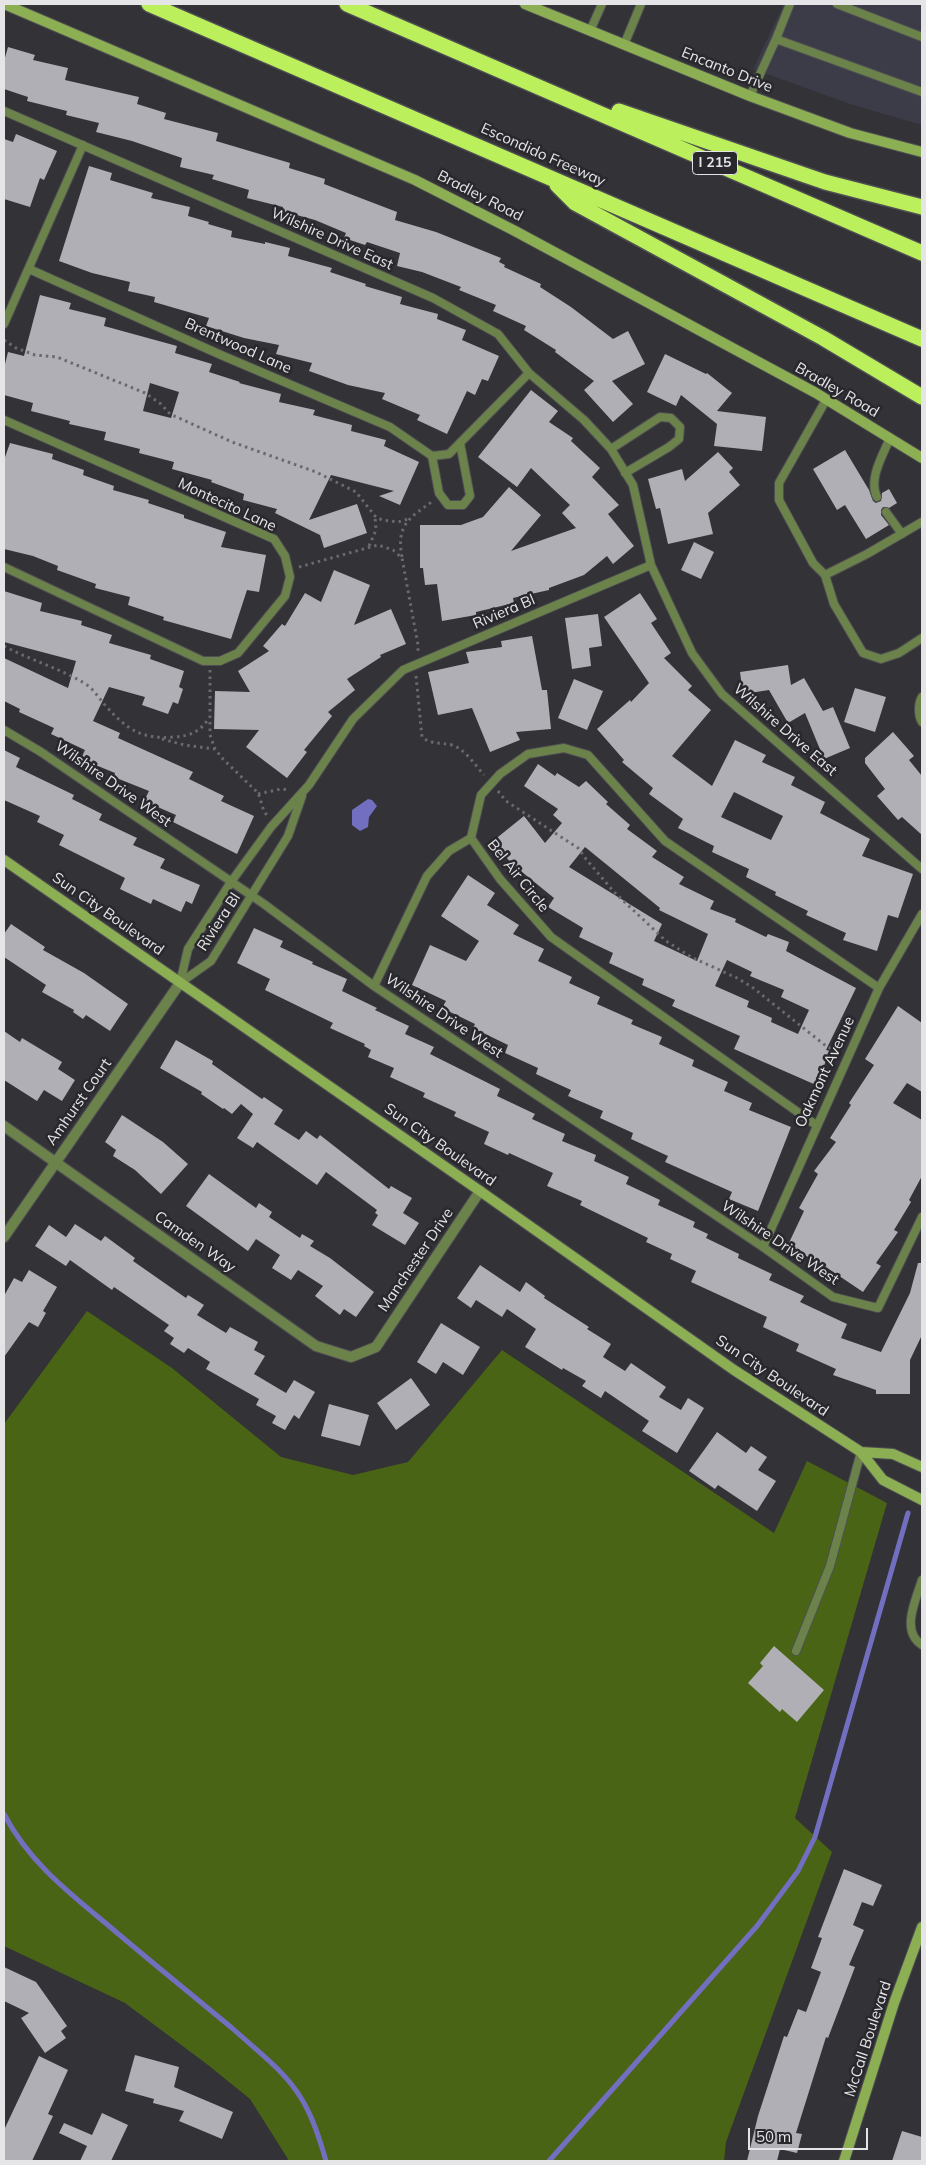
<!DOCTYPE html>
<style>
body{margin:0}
#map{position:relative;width:926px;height:2165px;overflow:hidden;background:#323237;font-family:Mulish,sans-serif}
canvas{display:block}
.frame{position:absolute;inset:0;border:5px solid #e5e5e8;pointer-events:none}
.scale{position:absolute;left:748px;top:2128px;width:120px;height:22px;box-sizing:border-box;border:2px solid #e5e5e8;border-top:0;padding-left:6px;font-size:15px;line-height:18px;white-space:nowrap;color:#e5e5e8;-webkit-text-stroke:4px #28282d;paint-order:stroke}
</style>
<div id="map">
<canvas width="926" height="2165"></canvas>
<div class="frame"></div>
<div class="scale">50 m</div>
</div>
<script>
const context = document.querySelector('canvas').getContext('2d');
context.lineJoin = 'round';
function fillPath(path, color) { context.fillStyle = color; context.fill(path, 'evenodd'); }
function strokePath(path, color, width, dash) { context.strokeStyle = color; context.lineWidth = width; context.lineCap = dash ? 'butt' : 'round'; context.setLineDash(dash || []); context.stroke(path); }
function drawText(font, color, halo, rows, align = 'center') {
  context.font = font + ' Mulish,sans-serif'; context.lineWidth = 5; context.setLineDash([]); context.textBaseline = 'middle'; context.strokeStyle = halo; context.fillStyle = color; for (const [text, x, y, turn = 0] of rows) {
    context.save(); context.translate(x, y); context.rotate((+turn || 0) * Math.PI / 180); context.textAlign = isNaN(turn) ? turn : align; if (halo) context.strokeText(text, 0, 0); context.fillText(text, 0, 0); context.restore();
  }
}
fillPath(new Path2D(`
 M784,4H922V125L853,105L753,69Z`), '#3b3c47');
fillPath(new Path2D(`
 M87,1311L172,1368L281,1457L353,1475L408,1462L502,1350L774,1533L807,1461L887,1503L795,1818L832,1852L726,2142L724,2161H287L288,2159L250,2099L208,2065L125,2003L4,1946V1424Z`), '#4a6415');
fillPath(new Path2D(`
 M368,799L372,800L377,806L369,817L368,827L360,831L352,825V810Z`), '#726fc1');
strokePath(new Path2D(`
 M4,1814C29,1862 68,1892 109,1926C150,1961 191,1994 232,2028C255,2049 285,2071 301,2098C313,2117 320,2140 326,2161
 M549,2161L757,1926L798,1871L815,1837L908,1513`), '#726fc1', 5);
fillPath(new Path2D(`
 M8,47L35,55L33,60L68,68L65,80L139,97L137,104L166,113L164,119L218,133L216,141L290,163L289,168L325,179L324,184L397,212L395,220L436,232L501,258L499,262L505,265L504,267L541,284L540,287L571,307L613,339L628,331L645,364L612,381L633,404L613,422L584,390L594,381L555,352L556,350L524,330L526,326L493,311L496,305L459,290L461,287L422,272L397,266L400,253L367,242L365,245L344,238L346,233L315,220L282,211L283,207L247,198L249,190L212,179L214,175L180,167L182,158L132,141L96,132L99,123L66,115L67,111L27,101L28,97L4,89V61Z
 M16,134L57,151L44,180L40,178L30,207L4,199V139L13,142Z
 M89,166L112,173L110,180L153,193L151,198L190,207L188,216L209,222L208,224L232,231L231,237L265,244V242L290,248L288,256L332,268L330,272L366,284L365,286L402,297L400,304L438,314L437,319L466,330L462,340L499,356L488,381L482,379L475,395L467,391L447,434L417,420L420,415L382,399L385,393L348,385L309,371L312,363L276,354L279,345L244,338L206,326L209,318L154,302L155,297L128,291L130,282L92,273L59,261Z
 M40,295L71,303L69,309L106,318L104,326L177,346L175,353L212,364L209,372L240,382L239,383L281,394L279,402L315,410L313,415L352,425L351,431L386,440L384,446L419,462L400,505L379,496L394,491L331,475L309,520L357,504L367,533L324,548L320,535L275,513L277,509L243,500L244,494L211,482L212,480L172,469L174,462L139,453L140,449L104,440L106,432L69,424L70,421L31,411L33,403L4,395V368L8,352L24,356ZM150,383L179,392L171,418L143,411Z
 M665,354L706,374L707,373L732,393L717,411L766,417L762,451L714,446L717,424L681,395L676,406L647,392Z
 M531,390L558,411L549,422L573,438L571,441L600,468L592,477L619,505L608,514L634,546L613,564L607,556L584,575L549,588V590L513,598L514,603L476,612V615L442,621L437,584L425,585L423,568H420V525H461L483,517L509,487L541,515L511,551L576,528L562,513L570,505L531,468L517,487L478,457Z
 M10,443L53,454L52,459L84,470L83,475L114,486L113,490L149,500L148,503L184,515V518L226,532L221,547L266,555L259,592L247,590L231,639L163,620L164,617L128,605L130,597L95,588L96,584L57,570L58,566L33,556L4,549V460Z
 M845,450L869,490L873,501L876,503L881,501L882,493L889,489L897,503L889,508L883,507L881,510V515L889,525L866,539L845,505L837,510L813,469Z
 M718,452L733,468L729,472L740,485L708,513L713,534L668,544L660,508L656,509L648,479L682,469L685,481Z
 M694,542L714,552L701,579L681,570Z
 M334,570L370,585L354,625L391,609L406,644L380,655L381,657L347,679L355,690L328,712L332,716L304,750L307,752L287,778L246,747L259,730L214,729L215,691L250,692L238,671L269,651L263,646L282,624L285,626L305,593L321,602Z
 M4,591L42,603L40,611L82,621L81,625L112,635L109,643L151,655L150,659L184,671L179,687L183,689L178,704L173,702L168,714L142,705L145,697L109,687L93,721L120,733L118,738L193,772L189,779L224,796L221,801L254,816L237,854L173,822L176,815L144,801L149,791L114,777L115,773L81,759L85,750L51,734L54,728L19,712L20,709L4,701V658L68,688L76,661L4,642Z
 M640,593L657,619L651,623L671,653L664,658L692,686L688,690L711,710L672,756L712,786L735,740L766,755L762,762L795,777L791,785L825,802L820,813L870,839L862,856L913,874L898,918L888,915L877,951L843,940L846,933L806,915L808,911L775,895L776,892L746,877L749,869L712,852L714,846L678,828L683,819L649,794L653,788L622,762L624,760L597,729L630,700L631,702L649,683L604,617ZM734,792L783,816L771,840L721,817Z
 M598,614L602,646L589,648L591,666L572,669L565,618Z
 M532,636L542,690H547L551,729L516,732L520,740L490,752L472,708L438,715L428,672L469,663L466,652L502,647L501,641Z
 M788,665L791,685L804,678L823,711L833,707L850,748L824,759L805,713L788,723L769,690L743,694L740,672Z
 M574,679L603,691L587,730L558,718Z
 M855,688L886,697L875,732L844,722Z
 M893,732L914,756L909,760L922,776V835L902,817L898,820L877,796L885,789L865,763V758Z
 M4,750L20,758L16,767L74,795L72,799L102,814L99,820L137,838L133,845L165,859L160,868L200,885L192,904L186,901L181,912L153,899L151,904L120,889L125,878L59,845L64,835L37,822L40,816L4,800Z
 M538,764L555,776L557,773L579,787L586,781L608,802L606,804L630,825L627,829L657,851L652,857L684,877L679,884L714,901L710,909L736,919L735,922L766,937L768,934L789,942L786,951L856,988L826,1050L830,1051L816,1085L734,1049L740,1036L672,1006L675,1000L642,985L644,979L609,963L613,953L579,937L583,928L548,907L554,898L511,863L493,841L524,816L545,843L562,823L553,815L558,809L524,786ZM585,847L660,908L659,910L708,934L697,961L654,941L662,924L569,867ZM727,960L752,972L750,976L784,990L781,997L809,1010L798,1034L771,1022L772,1018L747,1007L749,1001L715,986Z
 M468,875L495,893L487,905L519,925L513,934L544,949L538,961L572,977L569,983L600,997L597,1004L633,1020L631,1024L662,1037L659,1044L694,1060L692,1066L728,1082L724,1091L752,1103L749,1110L791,1127L758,1211L729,1199L732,1192L665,1162L668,1156L631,1139L633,1133L600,1118L603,1111L568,1096L571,1090L536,1074L538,1068L505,1053L508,1045L473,1028L475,1024L442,1008L446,1001L412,985L430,945L466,961L479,941L441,916Z
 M11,924L45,947L43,950L84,973L128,1004L110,1031L86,1015L83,1019L73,1012L74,1010L42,992L46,985L4,957V934Z
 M254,928L283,941L280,947L313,962L312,964L347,979L342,991L377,1008L375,1010L409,1026L405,1034L434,1047L430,1054L500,1089L497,1096L535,1114L532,1119L565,1134L562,1141L596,1155L594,1161L629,1177L626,1184L660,1200L658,1205L695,1222L693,1227L708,1234L706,1238L739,1254L738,1258L772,1274L769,1280L804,1296L800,1302L847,1324L841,1338L881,1352L910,1293L918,1263H922V1335L910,1360V1394H876V1390L833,1375L836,1369L796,1351L799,1344L763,1327L767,1317L691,1282L696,1271L670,1259L672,1254L646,1242L648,1238L580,1205L582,1201L547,1186L553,1173L509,1153L508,1155L484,1144L489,1132L454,1116L456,1112L423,1097L425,1093L390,1077L394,1068L368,1057L371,1050L364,1046L365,1044L330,1028L333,1023L265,990L270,979L237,963Z
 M898,1006L922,1023V1092L907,1083L893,1103L922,1120V1176L909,1200L911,1202L894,1230L898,1232L876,1263L881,1266L863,1292L817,1261L787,1247L804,1211L799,1208L818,1174L814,1171L836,1142L830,1138L851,1105L849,1103L874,1065L865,1059Z
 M4,1031L20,1042L22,1038L62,1062L58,1069L75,1080L62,1101L44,1090L37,1101L4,1080Z
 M176,1040L213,1061L212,1064L262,1099L264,1097L283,1110L274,1124L299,1140L306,1131L317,1139L320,1135L389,1189L391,1186L412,1198L403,1213L419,1223L405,1245L372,1225L378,1215L375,1213L377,1210L326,1172L317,1185L257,1142L253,1148L237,1138L253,1114L241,1104L232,1114L224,1108L223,1109L201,1094L202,1092L160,1068Z
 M122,1115L163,1142L188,1164L161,1194L135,1170L113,1156L116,1150L105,1142Z
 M209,1174L256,1208L259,1203L272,1212L269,1217L300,1238L302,1234L314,1241L310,1246L330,1258L374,1292L356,1317L344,1309L340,1315L315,1296L323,1286L298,1270L291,1280L272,1268L280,1255L256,1239L248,1251L186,1206Z
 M75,1224L101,1241L105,1236L135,1258L133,1261L186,1298L188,1295L204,1305L197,1315L226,1333L230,1327L258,1342L254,1350L265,1356L254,1374L286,1393L294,1380L315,1392L299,1419L294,1415L285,1430L272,1423L276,1416L256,1405L259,1399L206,1369L210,1362L188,1348L184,1353L170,1344L174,1338L164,1331L169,1325L114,1287L112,1290L70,1260L66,1266L35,1246L49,1225L66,1237Z
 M480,1265L520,1292L526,1282L545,1296L544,1298L589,1327L587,1329L611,1344L603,1357L625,1371L631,1363L666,1387L659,1397L681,1410L688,1398L704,1408L677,1453L642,1431L649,1421L605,1391L601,1398L582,1386L586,1381L563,1368L562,1370L525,1347L536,1329L507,1309L502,1317L476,1300L471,1308L457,1298Z
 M29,1270L57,1287L43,1311L46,1313L38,1327L29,1322L4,1357V1296L14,1278L22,1282Z
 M441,1323L480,1347L463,1375L443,1362L436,1374L417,1362Z
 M411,1378L430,1405L396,1430L377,1403Z
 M329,1404L369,1415L360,1446L321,1436Z
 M717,1432L746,1453L751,1446L767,1457L758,1470L776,1481L757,1511L718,1485L715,1489L689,1471Z
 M774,1646L824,1690L797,1722L782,1709L780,1712L748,1683L763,1666L760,1663Z
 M844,1869L882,1885L873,1906L862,1902L853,1925L864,1930L849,1965L855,1967L828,2038L826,2037L796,2133L802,2134L797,2153L780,2149L777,2161H747L758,2116L784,2036L787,2037L798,2009L806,2012L821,1972L811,1968L822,1938L818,1937Z
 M4,1967L36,1982L67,2026L61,2031L66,2038L45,2053L21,2018L29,2013L4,2001Z
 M135,2055L179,2067L174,2087L233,2112L222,2139L179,2121L184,2111L153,2103L154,2099L125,2091Z
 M39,2056L68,2070L48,2114L53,2116L32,2161H4V2130Z
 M102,2113L128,2125L111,2161H80L87,2146L59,2133L64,2123L92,2135Z
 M902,2131L922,2137V2161H892Z`), '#afafb5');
const lane = new Path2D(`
 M837,4L922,37
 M590,31L602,4
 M776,39L790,4
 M624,45L641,4
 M750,96L776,39L922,92
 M4,111L433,298L498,334L529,373L584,420L611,449L633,485L651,565L692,653L722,694L922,869
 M29,269L221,355L390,427L432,456L439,493L448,505H463L470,496L460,443
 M4,324L83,145
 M826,400L779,483V500L813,563L825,575L867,554L922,522
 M4,420L274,539L285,556L290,577L285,596L238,653L220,661H203L4,567
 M611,449L660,417L671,418L680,427L679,439L669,447L625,473
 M432,456L449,454L529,373
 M877,497C868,479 883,455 890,438
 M886,512L902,534
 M825,575L834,604L863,653L881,659L899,653L922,638
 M922,697C918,703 918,716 922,722
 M4,730L41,752L264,904L374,986L763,1247L833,1297L878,1308L922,1217
 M180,983L188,949L231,882L271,827L309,785L353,719L403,670L651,565
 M180,983L211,961L288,836L302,796
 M374,986L427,876L449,851L471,838
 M816,1125L551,937L500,879L471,838L481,795L500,774L528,754L564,748L588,755L665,841L879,988
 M763,1247L879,988L922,914
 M922,1580C916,1600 900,1631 922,1645
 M796,1651L830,1566L861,1452`);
const street = new Path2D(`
 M4,1126L316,1346L351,1357L376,1347L480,1191
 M4,1237L180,983`);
const secondary = new Path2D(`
 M4,4L415,180L515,231L816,393L922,458
 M525,4L750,96L850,133L922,152
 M4,860L480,1191L734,1370L861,1452L883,1480L922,1500
 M861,1452L893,1454L922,1467
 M844,2161L894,2003L922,1927`);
const highway = new Path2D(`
 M149,4L922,339
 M347,4L922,253
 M619,111L825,182L922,207
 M557,185L575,203L823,338L922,397`);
strokePath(lane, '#4f4f53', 10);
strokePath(street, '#4f4f53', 12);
strokePath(secondary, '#4f4f53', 12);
strokePath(highway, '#4f4f53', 18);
strokePath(new Path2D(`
 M4,340L16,348L35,355L57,357L145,393L161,404L170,414L232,442L316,472L356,492L375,516L382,520L398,522L408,519
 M369,546L376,530L375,516
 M402,557C396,525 409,518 433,501
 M299,567L378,545L393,550L402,558L418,645V652
 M4,646C30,660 59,668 84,683C93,688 98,697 105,705C126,729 142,740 174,737C190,736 200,732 209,718
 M210,670V735L215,749L223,759L257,792C262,799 261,809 267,815
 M416,676L422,737C432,745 440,742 452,745C465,749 475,765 484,775
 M162,739L184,745L215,749
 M498,791L506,801L578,848L586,859L614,892L666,941L691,957L737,978L752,987L826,1046L839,1052
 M258,794L281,789L290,790`), '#69696e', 3, [2.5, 4]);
strokePath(lane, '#6c824b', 8);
strokePath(street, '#6c824b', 10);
strokePath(secondary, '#8caf54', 10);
strokePath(highway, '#bbf05c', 15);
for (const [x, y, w] of [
 [715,163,45]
]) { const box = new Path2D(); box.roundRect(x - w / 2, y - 11.5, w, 23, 4); context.fillStyle = '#28282d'; context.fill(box); strokePath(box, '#e5e5e8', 1); }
drawText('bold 14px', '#e5e5e8', null, [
 ["I 215",715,163]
]);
drawText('15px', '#e5e5e8', '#28282d', [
 ["Encanto Drive",727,70,22],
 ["Escondido Freeway",543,155,24],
 ["Bradley Road",480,196,27],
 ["Wilshire Drive East",332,239,24],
 ["Brentwood Lane",238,346,24],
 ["Bradley Road",837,390,30],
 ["Montecito Lane",227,505,25],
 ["Riviera Bl",504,612,-23],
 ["Wilshire Drive East",785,730,41],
 ["Wilshire Drive West",113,784,35],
 ["Bel Air Circle",518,876,51],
 ["Sun City Boulevard",108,914,35],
 ["Riviera Bl",219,922,-57],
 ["Wilshire Drive West",444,1016,34],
 ["Oakmont Avenue",825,1072,-65],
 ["Amhurst Court",79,1102,-55],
 ["Sun City Boulevard",440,1145,35],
 ["Camden Way",195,1242,35],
 ["Wilshire Drive West",780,1243,34],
 ["Manchester Drive",416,1260,-56],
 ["Sun City Boulevard",772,1376,34],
 ["McCall Boulevard",868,2039,-72]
]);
</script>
